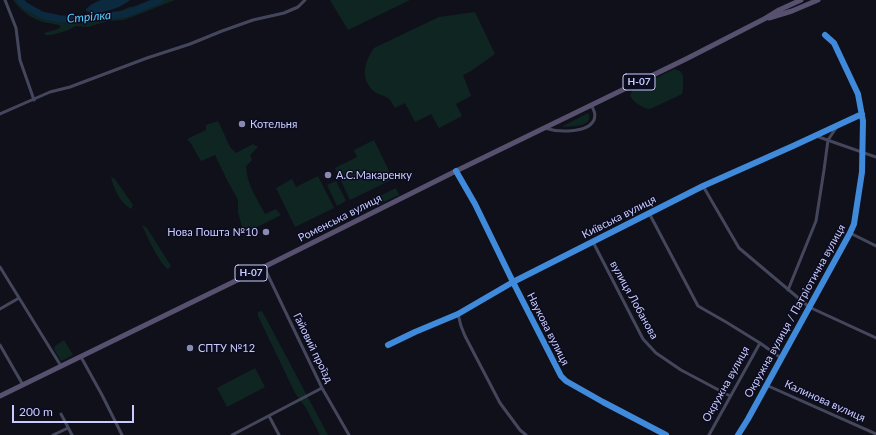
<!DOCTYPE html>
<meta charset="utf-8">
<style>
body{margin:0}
#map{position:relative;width:876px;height:435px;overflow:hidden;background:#10101b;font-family:Lato,sans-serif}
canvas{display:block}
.scale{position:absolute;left:12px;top:405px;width:122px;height:18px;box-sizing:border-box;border:2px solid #c9ccff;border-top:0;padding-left:5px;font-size:12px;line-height:14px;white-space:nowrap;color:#c9ccff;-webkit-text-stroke:3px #0c0c1f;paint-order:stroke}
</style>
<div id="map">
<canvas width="876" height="435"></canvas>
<div class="scale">200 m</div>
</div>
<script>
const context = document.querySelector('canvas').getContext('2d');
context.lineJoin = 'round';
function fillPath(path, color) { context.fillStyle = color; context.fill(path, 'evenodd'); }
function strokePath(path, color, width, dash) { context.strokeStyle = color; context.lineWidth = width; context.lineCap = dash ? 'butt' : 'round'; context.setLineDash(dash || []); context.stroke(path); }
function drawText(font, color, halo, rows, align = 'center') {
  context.font = font + ' Lato,sans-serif'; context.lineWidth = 3; context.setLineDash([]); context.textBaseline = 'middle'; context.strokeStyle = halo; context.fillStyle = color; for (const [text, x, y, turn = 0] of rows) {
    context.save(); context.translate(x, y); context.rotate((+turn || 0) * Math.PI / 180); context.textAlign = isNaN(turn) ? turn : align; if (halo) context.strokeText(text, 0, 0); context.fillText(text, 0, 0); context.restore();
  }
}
fillPath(new Path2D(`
 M13,0H18L26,8L35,14L46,17L85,18L114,13L125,9L129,7L143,6L150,2L157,0H175L132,17L123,20L108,21L88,27L76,26L66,31L51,35H46L44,33L58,29L61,26C57,24 53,24 48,23C34,21 21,11 13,0Z
 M330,0H410L348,30Z
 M475,12L495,54L471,71L463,75L471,96L456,104L462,116L439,128L431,114L415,122L405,103L395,108C393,105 391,100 388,98C384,95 380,95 376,93C359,80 364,63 374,48L439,17Z
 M674,69L680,71L683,76V89L682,94L678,96L650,109C643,108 632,102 630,95L633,90Z
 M588,113C595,127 572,126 563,127V126Z
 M218,121L219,123L230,147L236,153L253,144L258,147L250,155L252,160L246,166C247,185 256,197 265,214L276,209L281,215L253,229L242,227L238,212V200L227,180L215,155L201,161L190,142L187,139L206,130V125Z
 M374,140L393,179L350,200L335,168L357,157L354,150Z
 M318,176L334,208L295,227L276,188L292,179L296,187Z
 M111,177L115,179L133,205L131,209C120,202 114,190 111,177Z
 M336,181L346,201L337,206L327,185Z
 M396,188L399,195L358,214L355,208Z
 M338,217L341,223C334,227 329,229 322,231C318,232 316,234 312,234L303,240V242L300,239L301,235Z
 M142,225L147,228L171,266L168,269C159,263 147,236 142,225Z
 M262,311L328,435H320L306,408L295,393L258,316V312Z
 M64,340L73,355L61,361L54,349L55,346Z
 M255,368L265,387L227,407L217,388Z`), '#0f2522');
fillPath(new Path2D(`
 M101,0H130C123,7 106,12 96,13C93,13 89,12 86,11V9L92,4Z`), '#0b293f');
strokePath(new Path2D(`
 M20,0L24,5L42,15L60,19H80L125,14L160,0`), '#0b293f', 7);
strokePath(new Path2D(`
 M5,0L16,28L20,60L34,100
 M0,114L50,92L70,87L147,58L190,44L222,31L253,20L284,13L298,7L305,0
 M544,128C557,132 587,134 594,120C596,114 594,110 591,105
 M816,136L876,157
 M456,171L475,204L513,282L561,376L566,381L603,402L666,435
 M703,186L739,248L809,307L876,338
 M649,213L698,306L726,322L760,343L781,358
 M850,233L876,246
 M593,242L643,339L656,353L681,370L730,396
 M0,267L61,366
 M264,267L322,388L349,435
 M788,290L816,221L824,170L828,140L836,128
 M0,309L19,298
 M458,314L461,326L465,336L500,403L520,430L526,435
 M0,345L23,385
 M388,345L415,332L458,314L513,282L703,186L793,146L862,114
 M81,357L102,395L122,435
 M766,385L876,434
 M61,414L72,435
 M269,416L279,435
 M53,435L68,428
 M232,435L322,388
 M709,435L760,343
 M738,435L748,419L850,233L854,224L862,172L863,121L858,94L834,43L825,35`), '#44475c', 3);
strokePath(new Path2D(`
 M769,18L792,11L818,0
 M0,396L264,267L456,171L688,58L766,18L779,10L801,0`), '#57516f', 5);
strokePath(new Path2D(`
 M456,171L475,204L513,282L561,376L566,381L603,402L666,435
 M388,345L415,332L458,314L513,282L703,186L793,146L862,114
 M738,435L748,419L850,233L854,224L862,172L863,121L858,94L834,43L825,35`), '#408adc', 6);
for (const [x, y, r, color] of [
 [242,124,4,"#888aaf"],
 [328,175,4,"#888aaf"],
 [266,232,4,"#888aaf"],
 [190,348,4,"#888aaf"]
]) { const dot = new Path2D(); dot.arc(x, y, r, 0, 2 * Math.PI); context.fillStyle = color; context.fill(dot); strokePath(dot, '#0c0c1f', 1.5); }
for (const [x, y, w] of [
 [639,82,32],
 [251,273,32]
]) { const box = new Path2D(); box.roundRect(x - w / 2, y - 8, w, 16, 3); context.fillStyle = '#0c0c1f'; context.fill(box); strokePath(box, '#c9ccff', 1); }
drawText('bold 10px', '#c9ccff', null, [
 ["Н-07",639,82],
 ["Н-07",251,273]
]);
drawText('11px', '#c9ccff', '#0c0c1f', [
 ["Котельня",250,124],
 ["А.С.Макаренку",336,175],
 ["Нова Пошта №10",258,232,"right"],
 ["СПТУ №12",198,348]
], 'left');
drawText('11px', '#c9ccff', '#0c0c1f', [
 ["Київська вулиця",619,217,-27],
 ["Роменська вулиця",340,218,-27],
 ["вулиця Лобанова",634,300,61],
 ["Окружна вулиця / Патріотична вулиця",795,311,-61],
 ["Наукова вулиця",548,329,63],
 ["Гайовий проїзд",313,348,64],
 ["Окружна вулиця",726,384,-61],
 ["Калинова вулиця",825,401,24]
]);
drawText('italic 12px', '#57ceff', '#0c0c1f', [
 ["Стрілка",89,17,-5]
]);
</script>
